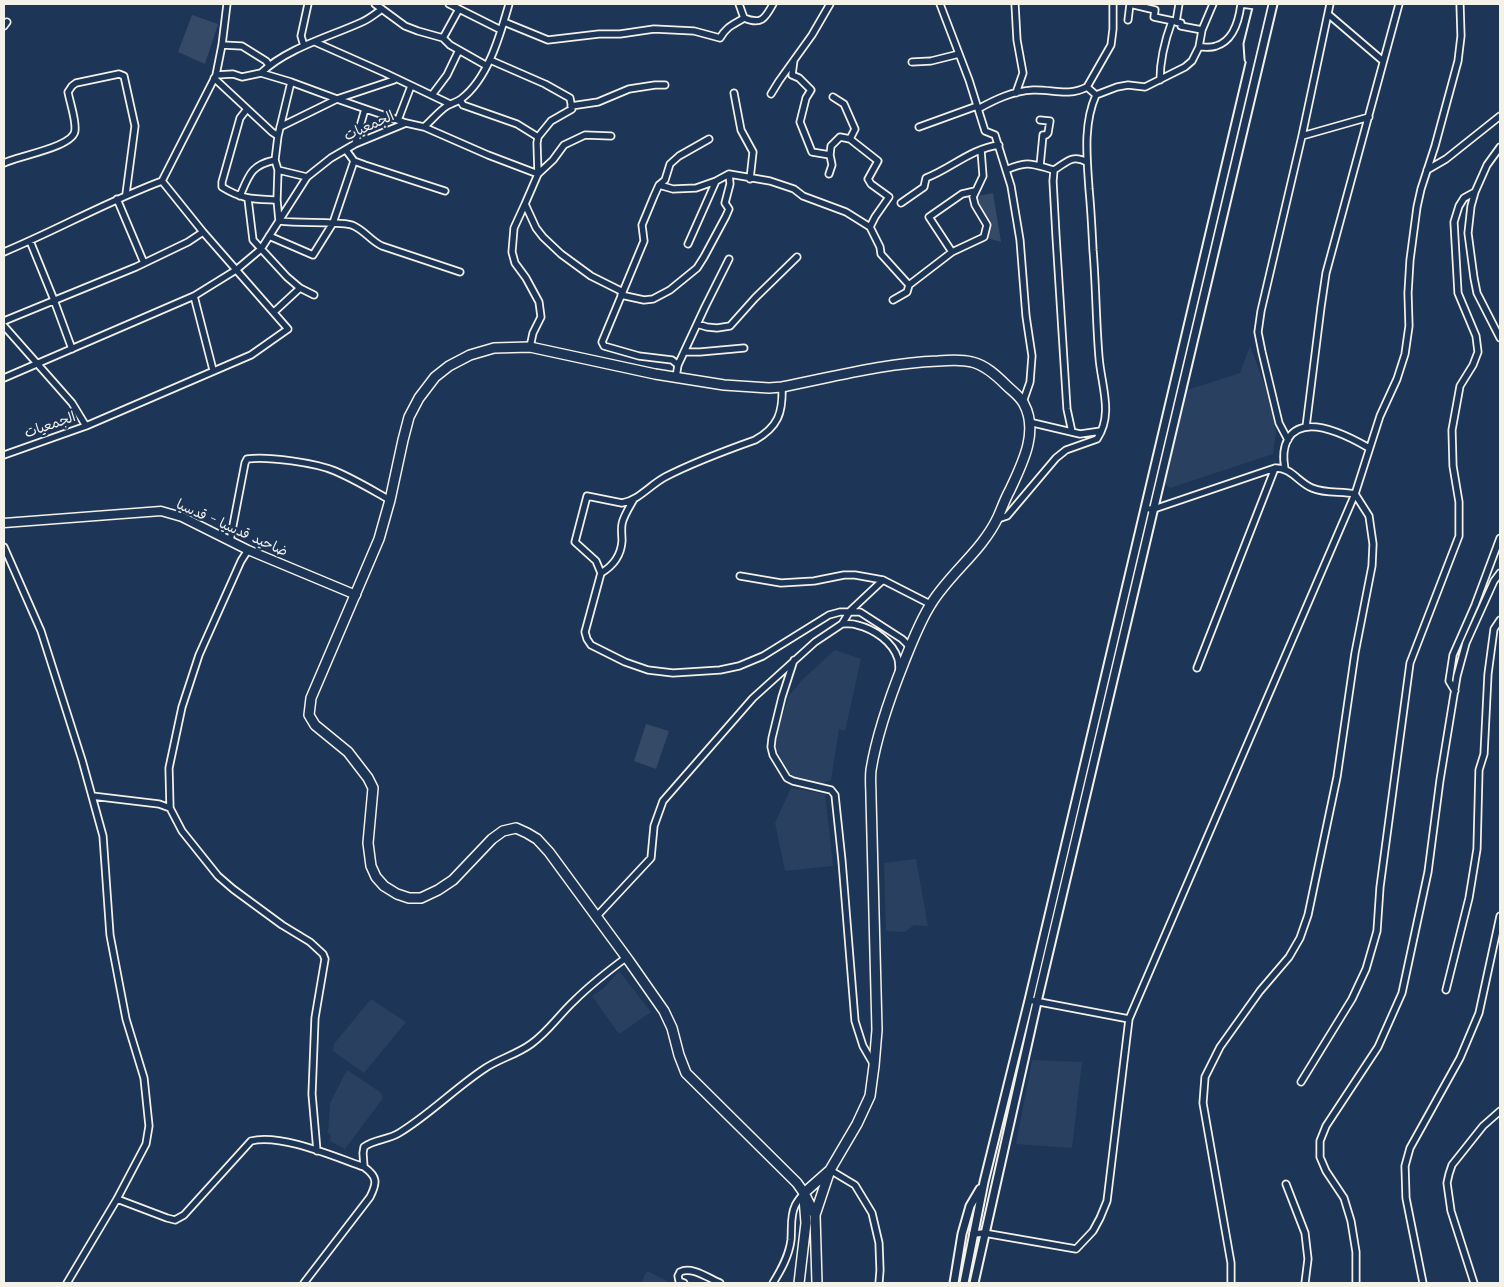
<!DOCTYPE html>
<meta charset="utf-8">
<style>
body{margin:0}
#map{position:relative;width:1504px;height:1287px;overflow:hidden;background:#1d3557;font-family:Mali,sans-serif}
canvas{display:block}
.frame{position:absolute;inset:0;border:5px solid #f4f1e8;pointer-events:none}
</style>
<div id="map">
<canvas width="1504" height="1287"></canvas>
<div class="frame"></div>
</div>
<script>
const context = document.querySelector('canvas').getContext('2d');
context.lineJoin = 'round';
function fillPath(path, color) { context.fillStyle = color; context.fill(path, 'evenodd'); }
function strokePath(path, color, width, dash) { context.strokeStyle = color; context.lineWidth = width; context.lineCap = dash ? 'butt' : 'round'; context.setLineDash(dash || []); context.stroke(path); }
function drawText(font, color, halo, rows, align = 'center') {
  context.font = font + ' Mali,"Playpen Sans Arabic",sans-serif'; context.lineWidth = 4.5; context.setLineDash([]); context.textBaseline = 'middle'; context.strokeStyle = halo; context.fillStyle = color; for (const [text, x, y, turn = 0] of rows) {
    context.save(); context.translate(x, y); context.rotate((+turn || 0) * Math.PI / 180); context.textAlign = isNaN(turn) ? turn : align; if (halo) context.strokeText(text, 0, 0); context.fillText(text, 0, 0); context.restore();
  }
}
fillPath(new Path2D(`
 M1250,346L1265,386L1276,432L1273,454L1170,488L1165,484L1184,391L1240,373Z
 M835,650L861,659L845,731L839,729L831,780L822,783L792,776L789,773L776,749L775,742L788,697L803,679Z
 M791,788L825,794L833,866L785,871L775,823Z
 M916,859L928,926L914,925L905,932L886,931L884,863Z
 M619,971L651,1012L619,1034L592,996L604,988Z
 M371,999L406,1022L364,1073L333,1051L334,1044Z
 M1032,1060L1082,1062L1072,1148L1016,1144Z
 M347,1070L380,1092L383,1098L345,1149L330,1141L331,1135L328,1133L330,1103Z
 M647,1271L671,1283H641Z`), '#2a4060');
fillPath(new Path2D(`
 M192,15L218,24L205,64L178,52Z
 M993,193L1001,242L984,237L986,230L973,197Z
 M646,724L669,731L656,769L634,761Z`), '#354a67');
const minor = new Path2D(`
 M375,4L405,26L418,31L443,38L450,45L487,66
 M449,4L501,30
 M509,4C500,35 488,79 461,99C457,102 452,103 447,106C439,111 432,120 424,127L488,155L538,174L525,204L536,228L543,237L561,254L591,276L623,292
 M739,4L744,18C761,25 765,19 773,4
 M940,4L969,80L985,131L995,135L1011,186L1020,240L1026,316L1032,356L1030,382L1023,402
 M1015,4L1017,40L1023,73L1016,93
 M1130,4L1155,10L1154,17L1173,21
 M1179,4L1176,22L1181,23V26L1202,30
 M1328,14L1383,61
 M1128,20L1130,4
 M504,22L548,40L599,34H620L654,29L694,31L720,38C727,26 733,25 744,18
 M4,26L7,22
 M443,38L459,9
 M315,42L385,73L450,104
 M222,45L242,46L266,61L269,65
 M304,46L301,36L308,4
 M1199,47C1204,47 1211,48 1216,46C1233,41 1239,20 1241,4L1257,6
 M490,60L545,84L570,98L572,109L551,121L538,137
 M794,60L792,75L799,78L811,90L806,98L800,122L812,152L830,155
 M912,62L931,61L959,54
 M261,73C287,48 329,37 362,22C369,19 375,14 382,9
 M216,75L222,45L227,4
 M214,78L272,132L278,136L291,82
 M1160,80C1160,60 1165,40 1172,21
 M1087,87L1111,45L1113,29V4
 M734,93L741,130L753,152L750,179
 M771,94L779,81L812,35L830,4
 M432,95L447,75L459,50
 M833,97L844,104L855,129L850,139L878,161L868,179L871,184L889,197L875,217L870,227
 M460,100L463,105L517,124L538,137L537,143L538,174
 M571,106L598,102L629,89L655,85H665
 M247,109L240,118L222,182V187C243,200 254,199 277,200
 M978,109C996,99 1013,91 1033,90C1052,89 1068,97 1087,87L1096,95
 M398,120L411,86
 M280,127L337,99L394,80L395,78
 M919,127L977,106
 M278,136L275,160L278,170L277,200L279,221
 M1302,136L1369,117
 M355,144L365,109
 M346,150L354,161L365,165L445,191
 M4,163C17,156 75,147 75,130C76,119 70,103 68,92L72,86L76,83L119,74L124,76L135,126L126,194
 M1040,166L1043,135H1046L1048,133L1050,121L1040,120
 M278,170L307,177
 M1006,170C1028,160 1032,164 1054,170C1067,162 1072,154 1087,162
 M1054,170L1053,181L1056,236L1067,409L1072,432
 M1427,170L1446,159L1500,116
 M538,174L553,160L564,145L585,135L611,136
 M829,174L832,165L830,155L831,146L840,137L850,139
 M162,181L203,232
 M659,185L673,189L696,188L716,181L729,174L770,181L794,189L803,196L846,212L870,227L880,247L881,254L909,285
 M1475,192L1487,165L1500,147
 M240,196C249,175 251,165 275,160
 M117,199L144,263
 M248,199L253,240L287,277L300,288L314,295
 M901,203L924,187L926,178C952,168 970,149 999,145
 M525,204L514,228L512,252L515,263L526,278L539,302L541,317L533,333L530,347
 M279,221C297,223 316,222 334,223C340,224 348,223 354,226C365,231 371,241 382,246L460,272
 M269,236L313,255L333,223L354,161
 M30,241L54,300L72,349
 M688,244L716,181
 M4,252C57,230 108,201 162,181L216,75L233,74L242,77L261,73L291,82L337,99L406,123L424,127
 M952,252L929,217L962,194L975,191
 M621,295L644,300L653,299L670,290L697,268L704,257L726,216L729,209L725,203L730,184L729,174
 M194,296L213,370
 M893,300L907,292L909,285L952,252L984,237L987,225L975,205L973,197L983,176L981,150
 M274,312L300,288
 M4,321L136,267L188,242L203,232L288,329L251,355L86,426L4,455
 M697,324L707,327L717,328L730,326L755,298L797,257
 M4,326L72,403L86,426
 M684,352H700L744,348
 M678,365L672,360L639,356L604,346L602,342L644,241L642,225L654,196L659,185L665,180L670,164L679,156L709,139
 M676,377L678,365L705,307L729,259
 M4,378L194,296L236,270L261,249L307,177L331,158L355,144L406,123
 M782,387C783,413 778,427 755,440C724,451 694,462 665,477C650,485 639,500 622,503L587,496L575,542L596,561L601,573L585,632L587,639L591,645L625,662L648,670L673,673L720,670L739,666L763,656L829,615L840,612H860L902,639L910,647
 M1029,422L1080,434L1101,431
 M1306,427L1321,307L1326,273L1399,4
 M1288,440L1279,423L1262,352L1258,332L1261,311L1302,136L1330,4
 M1285,469C1283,459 1283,448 1288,439C1304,412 1350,437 1369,448
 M1150,509H1154L1275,468C1291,467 1299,483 1312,488C1326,494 1341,491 1355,494L1369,516L1373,544L1372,566L1355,653L1337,777L1308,915L1300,938L1289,957L1260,991L1220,1047L1205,1077L1203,1103L1231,1263V1283
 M998,518H1001L1007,516L1056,458L1066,450L1097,439C1114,414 1101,385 1099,357C1096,322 1096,286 1093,250C1092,230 1091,209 1089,189C1087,158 1083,124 1096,95L1117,87L1128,85L1145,87L1185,67L1192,61L1199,47L1202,30L1213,4
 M230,541L245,463L247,459C268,456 316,463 335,471C354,479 372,490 390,500
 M4,547L41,631L82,760L103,836L110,935L126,1019L144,1078L149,1126L146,1144L117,1199L67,1283
 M248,550L241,561L199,655L182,707L169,768L170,808L182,831L218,876L233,889L282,925L310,942L323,954L325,959L315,1018L312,1094L317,1151
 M601,573C613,566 621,555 622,541C622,535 621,530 622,524C623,517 630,506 634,499
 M740,576L781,583L814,581L844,575H855L883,580L930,604
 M842,624C847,624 852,623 857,625C874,629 893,642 898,659C899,663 899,667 899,671
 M794,660L782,697L772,738L771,747L773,755L787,778L793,781L831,790L835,795L842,861L855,1021L863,1046L874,1065
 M1197,668L1275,468
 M1455,691L1449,681L1453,655L1475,605L1500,538
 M92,796L159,804L170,808
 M596,917L651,858L654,826L663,801L753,698L815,642L842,624L850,611L883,580
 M1446,990L1469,898L1477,849L1479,770L1484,754L1488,674L1494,629L1500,620
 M1029,1000L1129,1019
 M1301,1082L1352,999L1366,969L1377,931L1380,887L1410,663L1459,536V502L1453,466L1452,430L1460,386L1473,365L1478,352L1476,336L1458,293L1454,222L1459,206L1464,198L1475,192L1471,206L1468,233L1474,278L1477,293L1500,338
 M364,1167L363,1153L364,1147C374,1139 388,1140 399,1133C429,1115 454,1089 484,1069C498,1059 516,1055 531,1044C548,1032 559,1015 574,1001C590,985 608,971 627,957
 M830,1170L855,1185L872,1213L879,1243L880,1270L879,1283
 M1286,1184L1305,1233L1308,1259L1305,1283
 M117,1199L167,1218L175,1220L184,1215L251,1141C280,1133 335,1157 364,1167C378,1177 377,1183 370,1197L304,1283
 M973,1234L984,1233L1076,1249L1093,1231L1100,1218L1107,1201L1129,1019L1355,494L1380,416L1397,379L1405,354L1409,326L1408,293L1410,260L1417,207L1421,189L1435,146L1458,61L1461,36L1460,4
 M684,1283L679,1281L678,1276L680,1272C692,1266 708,1278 720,1283
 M773,1283C781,1270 789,1256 791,1240C792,1229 790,1216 795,1206C797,1201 801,1197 804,1193
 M1356,1283V1252L1351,1221L1344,1198L1326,1171L1320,1157V1141L1326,1126L1378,1047L1402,993L1428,872L1440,780L1457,676L1466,643L1494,581L1500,573
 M1423,1283L1406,1198L1405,1166L1410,1148L1460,1058L1479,1013L1500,916
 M1474,1283L1451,1211L1447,1183L1449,1174L1452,1165L1483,1126L1500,1111`);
const tertiary = new Path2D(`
 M1249,59L1248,44L1258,4
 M954,1283L962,1234L970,1206L980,1189
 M964,1283L984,1182L1029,1000L1264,4
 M974,1283L1037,1002L1273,4`);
const secondary = new Path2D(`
 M4,523L161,511L182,517L248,550L356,595`);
const primary = new Path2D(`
 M804,1193L830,1170
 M815,1215L830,1170L857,1124L870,1096L874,1066L877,1030L871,797C871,788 870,779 871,770C877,733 890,697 904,662C912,642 920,621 931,604C950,573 982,551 998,517C1002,508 1005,499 1010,490C1022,464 1039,432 1024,404C1020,396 1012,391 1006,385C996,375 985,365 972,362C961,359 949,360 938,361C885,363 833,377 782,387L769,388L724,385L655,374L530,347L494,348L470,355L449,366L435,377L419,398L409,417L403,440L390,500L379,539L311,698L309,715L315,725L348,752L368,778L373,788L368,843L371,866L376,877L384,886L397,894L409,898H421L438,890L453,880L492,839L503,831L516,828L527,833L537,839L549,852L629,961L664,1011L672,1028L679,1055L686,1073L797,1183L804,1193L815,1215L817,1283
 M799,1283L806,1223L804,1198`);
strokePath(minor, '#f4f1e8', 9);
strokePath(tertiary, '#f4f1e8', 11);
strokePath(secondary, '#f4f1e8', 11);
strokePath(primary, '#f4f1e8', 12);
strokePath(minor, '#1d3557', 5.5);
strokePath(tertiary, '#1d3557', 7);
strokePath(secondary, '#1d3557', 8);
strokePath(primary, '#1d3557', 9);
drawText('14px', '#f4f1e8', '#1d3557', [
 ["الجمعيات",369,126,-24],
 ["الجمعيات",50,425,-19],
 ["ضاحيد قدسيا - قدسيا",232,528,24]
]);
</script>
